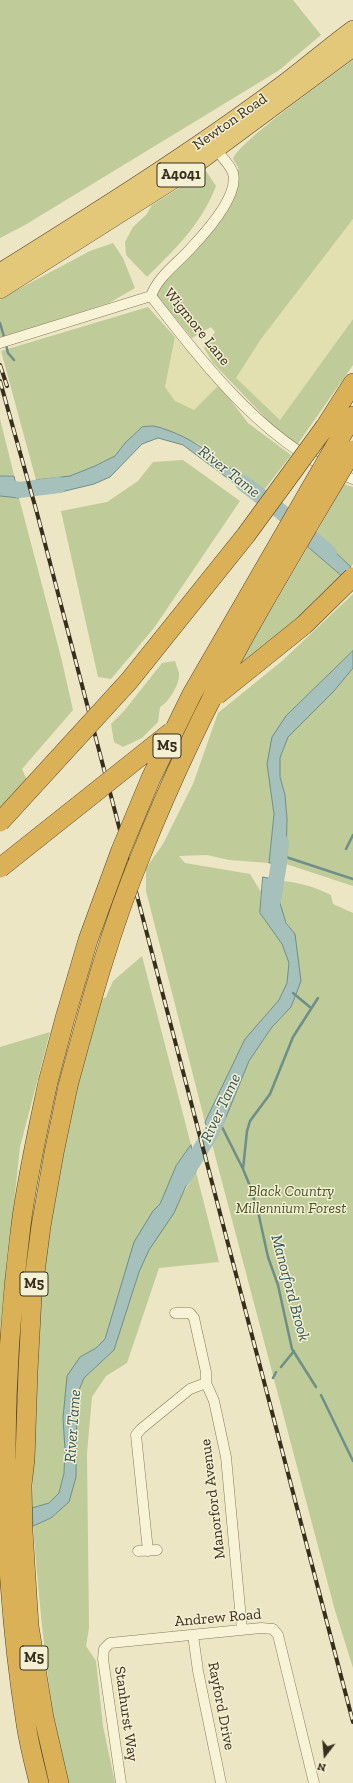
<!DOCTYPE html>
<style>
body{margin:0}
#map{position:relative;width:353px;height:1783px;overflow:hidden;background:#ede6c4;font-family:"Zilla Slab",serif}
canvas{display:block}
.north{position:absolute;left:305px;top:1735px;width:40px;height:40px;-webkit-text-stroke:3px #f5efd3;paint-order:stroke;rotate:196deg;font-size:11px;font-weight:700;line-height:16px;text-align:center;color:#372e1e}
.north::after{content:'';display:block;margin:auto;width:14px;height:18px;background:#372e1e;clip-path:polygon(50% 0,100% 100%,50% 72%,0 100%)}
</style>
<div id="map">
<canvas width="353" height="1783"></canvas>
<div class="north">N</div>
</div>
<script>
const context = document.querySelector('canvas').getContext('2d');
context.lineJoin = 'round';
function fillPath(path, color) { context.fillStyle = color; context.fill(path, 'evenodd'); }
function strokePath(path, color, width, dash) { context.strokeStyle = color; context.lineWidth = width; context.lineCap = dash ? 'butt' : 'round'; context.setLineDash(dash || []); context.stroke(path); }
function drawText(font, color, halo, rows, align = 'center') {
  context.font = font + ' "Zilla Slab",serif'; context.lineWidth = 3; context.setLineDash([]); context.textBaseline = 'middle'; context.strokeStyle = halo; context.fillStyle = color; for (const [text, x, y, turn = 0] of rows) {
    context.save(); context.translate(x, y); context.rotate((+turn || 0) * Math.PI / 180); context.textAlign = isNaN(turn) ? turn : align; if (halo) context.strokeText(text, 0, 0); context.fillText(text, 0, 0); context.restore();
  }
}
fillPath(new Path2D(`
 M353,219V319L280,420L235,378L261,339Z
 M175,337L219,385L194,411L175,401L165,388Z`), '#e2e0b1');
fillPath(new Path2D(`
 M0,0H293L321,35L278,71L25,225L0,238Z
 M353,60V219L261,339L236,378L280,420L353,319V365L297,445L278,431L213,363L204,348L215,332L211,327L192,338L156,295L157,289L228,208C237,193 238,188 236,171L239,169L233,159C238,142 333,75 353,60Z
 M206,171L216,186C201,225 175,249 147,277L126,255L125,242L133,227L146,215L152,205Z
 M113,243L123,258L135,288L109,303L0,338V300L11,293L90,251Z
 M148,307L175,337L165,387L175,401L194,410L219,385L248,423L291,455L261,494L199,444L154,426L142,427L125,443L115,456L95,466L70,476L36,480L1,351Z
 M0,419L14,475L0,476Z
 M183,460L240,501L154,628L111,679L98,677L61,511L107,502L138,481L153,462Z
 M344,484L353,487V564L351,567L316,534Z
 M0,496L19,498L61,657L73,710L22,769L27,780L0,809Z
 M308,547L343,577L322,600L234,673Z
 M353,594V651L286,716L267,764L274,814L269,863L229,860L207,855L179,856L185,863L250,874L261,892L260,913L282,944L289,963L287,983L279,1000L245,1040L205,1122L146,891V868L163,844L193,784L218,713L282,661Z
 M175,661C176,665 178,669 179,673C180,684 169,702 160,707L158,722L142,738L123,747L114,742L111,724L124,711L162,663Z
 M353,668V886L286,864L287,819L285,795L280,777V758L288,737L334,691Z
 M283,881C301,883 315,887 331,895L333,904L353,913V1668L334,1607L212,1144L224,1122L249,1061L272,1027L291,1007L295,934C279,915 280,905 283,881Z
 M142,956L191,1145L176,1166L160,1204L153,1211L120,1291L105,1339L96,1348L80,1357L63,1418L65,1450L64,1473L59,1493L49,1503L32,1508L36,1306L72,1095L98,1001L106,997L113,981Z
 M50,1032L20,1147L0,1333V1047Z
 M196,1172L219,1262L159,1268L127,1363L106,1376L92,1397L87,1453L89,1628L86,1646L96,1661L103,1726L115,1783H65C48,1698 40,1612 33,1526L51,1518L69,1502L76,1477L77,1395L84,1378L114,1350L139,1272L149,1250Z`), '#bfcb98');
const water = new Path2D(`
 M154,426C196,436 228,467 261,494L257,500L183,445L158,438L142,444L110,477L94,484L61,492L39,494L36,480L70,476L95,466L115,456L125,443L142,427Z
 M0,476H14L19,498L0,496Z
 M316,534L351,567L343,577L308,547Z
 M353,651V668L334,691L288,737L280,758V777L285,795L287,819L286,864L269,863L274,814L267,764L272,737L286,716Z
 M263,877L283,881L280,903L286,923L295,934L301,981L291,1007L272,1027L249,1061L224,1122L212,1144L205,1122L245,1039L279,1000L287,983L289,963L282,944L260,913Z
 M191,1145L196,1172L186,1186L174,1213L149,1250L139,1272L114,1350L84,1378L77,1395L76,1477L69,1502L51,1518L33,1526L32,1508L49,1503L59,1493L64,1473L65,1450L63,1418L67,1376L80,1357L96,1348L105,1339L134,1242L153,1211L160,1204L176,1166Z`);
fillPath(water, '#a6c0bc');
strokePath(water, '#6d8e8a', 1);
strokePath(new Path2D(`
 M0,323L5,340
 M6,345L8,353L14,360
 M346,849L353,835
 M286,857L353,879
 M293,993L311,1008
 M220,1123L243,1169
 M281,1367L294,1351
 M273,1378L276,1372
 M316,1387L292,1349L278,1285L268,1257L259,1216L250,1186L243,1169L247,1131L250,1121L270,1094L293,1037L318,998
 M321,1395L353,1461`), '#6d8e8a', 2.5);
strokePath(new Path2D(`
 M243,483L279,510L329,553
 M0,485L19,490L59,485
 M273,900L279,863L281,842
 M183,1178L212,1131L218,1117`), '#a6c0bc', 16);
const minor = new Path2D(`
 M213,146C219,154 230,164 233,173C239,195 207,231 192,247C179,262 158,276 151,296C204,364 269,450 353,479
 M0,343L151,296
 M175,1313H190L194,1318L206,1372V1383L214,1401L226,1457L242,1630
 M138,1551L157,1550
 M148,1551L136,1435L141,1429L190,1389L206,1383
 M193,1635L198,1671L221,1783
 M121,1783L103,1659L104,1649L110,1643L261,1628L273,1629L278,1635L314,1783`);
const trunk = new Path2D(`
 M0,272C94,213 187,155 276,89C302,70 327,48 353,29
 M0,290L183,174L353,48`);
const motorway = new Path2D(`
 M325,427L353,383
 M341,436L353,416
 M39,1783C34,1763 29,1744 26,1724C0,1561 0,1388 21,1225C27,1177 38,1129 48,1082
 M59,1783L44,1718L29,1626L23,1531L22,1485L25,1459L28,1371L32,1296L41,1226L54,1153L68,1086`);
strokePath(minor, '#87785b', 11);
strokePath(trunk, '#55452f', 18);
strokePath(motorway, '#55452f', 20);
strokePath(minor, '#f8f2d7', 10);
strokePath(trunk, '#e4c87a', 17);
strokePath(motorway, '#dab157', 19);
const rail = new Path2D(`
 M0,365L7,386
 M0,381L37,513L353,1722`);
strokePath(rail, '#372e1e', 4);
strokePath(rail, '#f5efd3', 2.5, [8]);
const motorwayBridge = new Path2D(`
 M217,695L304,625L353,577
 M0,822L129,681L246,535L325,427
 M0,868L171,732
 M48,1082L65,1018L88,940L121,850L151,778L192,694L341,436
 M68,1086C89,1008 110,930 141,855C171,780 206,706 245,635C280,573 317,511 353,450`);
strokePath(motorwayBridge, '#55452f', 20, []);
strokePath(motorwayBridge, '#dab157', 19);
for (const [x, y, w] of [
 [181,175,48],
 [167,746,28],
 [34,1284,28],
 [34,1658,28]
]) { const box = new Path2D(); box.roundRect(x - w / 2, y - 12, w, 24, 3); context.fillStyle = '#f5efd3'; context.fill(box); strokePath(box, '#372e1e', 1); }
drawText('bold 14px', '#372e1e', null, [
 ["A4041",181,175],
 ["M5",167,746],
 ["M5",34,1284],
 ["M5",34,1658]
]);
drawText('15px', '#372e1e', '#f5efd3', [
 ["Newton Road",230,122,-35],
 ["Wigmore Lane",197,327,51],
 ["Manorford Avenue",213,1499,-97],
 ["Andrew Road",218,1618,-5],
 ["Rayford Drive",221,1706,79],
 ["Stanhurst Way",126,1714,82]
]);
drawText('italic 15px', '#425325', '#f5efd3', [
 ["Black Country",291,1192],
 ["Millennium Forest",291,1209]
]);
drawText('italic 16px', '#2e5457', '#f5efd3', [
 ["River Tame",229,472,38],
 ["River Tame",221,1108,-65],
 ["Manorford Brook",290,1288,75],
 ["River Tame",73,1426,-86]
]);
</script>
